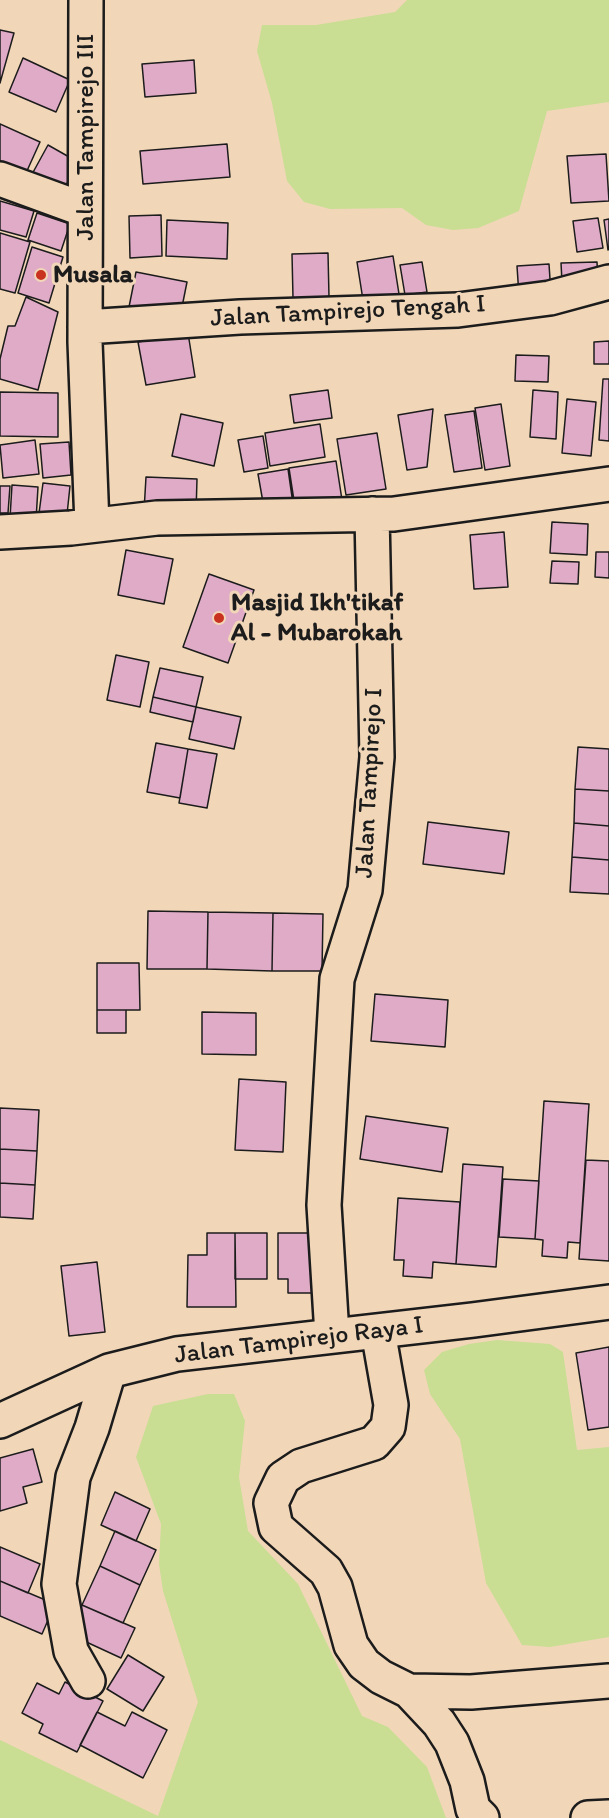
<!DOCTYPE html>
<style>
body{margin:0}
canvas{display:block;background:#f1d6b8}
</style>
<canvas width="609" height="1818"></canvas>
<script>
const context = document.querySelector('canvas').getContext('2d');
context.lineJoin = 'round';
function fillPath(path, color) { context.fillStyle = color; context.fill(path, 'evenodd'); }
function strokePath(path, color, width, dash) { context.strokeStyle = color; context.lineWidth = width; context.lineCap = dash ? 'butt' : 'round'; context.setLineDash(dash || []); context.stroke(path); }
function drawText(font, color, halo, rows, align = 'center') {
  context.font = font + ' Itim,sans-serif'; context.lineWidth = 6; context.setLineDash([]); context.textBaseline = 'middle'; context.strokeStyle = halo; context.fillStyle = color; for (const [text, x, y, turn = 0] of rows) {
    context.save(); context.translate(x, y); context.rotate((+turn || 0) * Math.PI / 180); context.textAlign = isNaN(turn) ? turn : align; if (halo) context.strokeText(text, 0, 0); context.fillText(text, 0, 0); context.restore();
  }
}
fillPath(new Path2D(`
 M407,0H609V102L547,111L519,211L478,228L453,230L426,225L402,208L330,209L304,202L287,181L272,103L257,51L262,25H316L395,12Z
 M497,1340L550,1344L563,1352L577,1450L609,1447V1637L550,1647L522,1645L486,1583L460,1439L430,1394L424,1370L442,1352L469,1344Z
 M208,1394H234L245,1421L239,1477L248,1531L298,1584L362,1716L388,1727L427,1767L446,1818H0V1740L158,1816L198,1702L163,1591L159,1564L161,1524L136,1457L153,1406Z`), '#c9de93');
const building = new Path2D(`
 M0,30L14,33L0,83Z
 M23,58L70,80L56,112L9,92Z
 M194,60L196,93L145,97L142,64Z
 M0,124L40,142L26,173L0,161Z
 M227,144L230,177L143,184L140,151Z
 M48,145L78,162L62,193L31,176Z
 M606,154L609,201L571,203L567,156Z
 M0,201L34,211L26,237L0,230Z
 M37,213L70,224L61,251L28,240Z
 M161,215L162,256L130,258L129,216Z
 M598,218L603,248L577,252L573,221Z
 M609,219V249L608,250L604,220Z
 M167,220L228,223L227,259L166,256Z
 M0,233L30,242L15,293L0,289Z
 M32,247L63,257L49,303L18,293Z
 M328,253L329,297L293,298L292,254Z
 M393,256L399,294L363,300L357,262Z
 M422,262L427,292L405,295L400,265Z
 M597,262L598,281L562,282L561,263Z
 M549,264L551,294L519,296L517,266Z
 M136,272L187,282L180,317L129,307Z
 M26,297L58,312L38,390L0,379V359L8,326H15Z
 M188,333L195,377L146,385L138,342Z
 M609,341V364H594V342Z
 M516,355L549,356L548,382L515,381Z
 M603,379H609V441L599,440Z
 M328,390L332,418L294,423L290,395Z
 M533,390L558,392L556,439L530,437Z
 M0,392L58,393V437L0,436Z
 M567,399L596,402L591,456L562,453Z
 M501,404L510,466L485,470L475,408Z
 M433,409L427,467L407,470L398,415Z
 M474,411L482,468L454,472L445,415Z
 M181,414L223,423L214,466L172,456Z
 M320,424L325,457L270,466L265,433Z
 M377,433L386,489L346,495L337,439Z
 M263,436L268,468L244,472L238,440Z
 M35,440L39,474L3,478L0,445Z
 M69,442L71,475L43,478L40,444Z
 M336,461L342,500L295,507L289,468Z
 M288,469L293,504L264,508L258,474Z
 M146,477L197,479L196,513L144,511Z
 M43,483L70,486L66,524L38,521Z
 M12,485L38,487L36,520L10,518Z
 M0,486H10L8,513H0Z
 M552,522L588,524L587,555L550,553Z
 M504,532L508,587L474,589L470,535Z
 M126,550L173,559L164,604L118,595Z
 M596,552H609V578L595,577Z
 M552,561L579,562L578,584L550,583Z
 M209,574L254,590L228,663L183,647Z
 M116,655L149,662L140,707L107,700Z
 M160,668L203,677L196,707L153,697Z
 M153,697L196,707L193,722L150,712Z
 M196,707L241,717L234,749L189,739Z
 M156,743L188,749L180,798L147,792Z
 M578,747L609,749V791L575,789Z
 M188,749L217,754L207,808L179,803Z
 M575,789L609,791V826L574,823Z
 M428,822L509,832L504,874L423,864Z
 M574,823L609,826V860L572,857Z
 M572,857L609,860V894L570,892Z
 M148,911L208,912L207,969H147Z
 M208,912L273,913L272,971L207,969Z
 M273,913L323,914L322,971H272Z
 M97,963H139L140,1010H97Z
 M375,994L448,1000L445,1047L371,1041Z
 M97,1010H126V1033H97Z
 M202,1012L256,1013V1055L202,1054Z
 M239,1079L286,1082L283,1152L235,1150Z
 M544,1101L589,1104L580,1243L568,1242L567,1258L542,1256L543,1240L535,1239Z
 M0,1108L39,1110L37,1151L0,1149Z
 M366,1116L448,1128L442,1172L360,1159Z
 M0,1149L37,1151L35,1185L0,1183Z
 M586,1160L609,1161V1261L579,1259Z
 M463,1164L503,1167L496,1267L456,1264Z
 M503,1179L539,1181L535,1239L499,1237Z
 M0,1183L35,1185L33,1219L0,1217Z
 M398,1198L460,1202L456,1264L433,1262L432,1278L403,1276L404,1260H394Z
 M207,1233H235L236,1307H187L188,1255H207Z
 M235,1233H267V1279H235Z
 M278,1233H319V1293H288V1279H278Z
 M97,1262L105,1332L69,1336L61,1266Z
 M609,1347V1427L588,1430L576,1353Z
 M33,1449L42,1482L23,1487L27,1503L0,1511V1458Z
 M115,1492L150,1509L136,1541L101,1525Z
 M115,1531L156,1550L140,1585L100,1566Z
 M0,1547L40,1564L28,1593L0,1581Z
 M100,1566L140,1585L123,1623L82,1605Z
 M0,1581L55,1604L42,1634L0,1616Z
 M82,1605L135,1628L121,1658L69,1634Z
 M128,1655L164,1677L143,1711L107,1689Z
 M65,1682L103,1701L77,1752L39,1733L43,1724L22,1713L37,1683L59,1694Z
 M97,1712L125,1726L132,1712L167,1730L143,1778L80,1745Z`);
fillPath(building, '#dfabc6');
strokePath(building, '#1c1c1c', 1.5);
const minor = new Path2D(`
 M86,0L85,342L92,525
 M0,179L85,210
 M85,327L240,317L458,310L550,298L609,282
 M0,532L71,528L157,518L394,514L609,484
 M378,1331L391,1405L388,1427L374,1443L301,1466L283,1478L271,1503L276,1527L326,1571L335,1587L351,1645L364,1664L381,1677L409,1691L439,1723L452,1743L467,1781L473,1809L482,1818
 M332,1335L324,1205L337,979L365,890L377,757L372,514
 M0,1421L109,1371L177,1354L473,1320L609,1302
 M88,1681L71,1651L59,1584L73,1477L92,1428L109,1371
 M409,1691L471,1692L609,1681
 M588,1818L609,1817`);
strokePath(minor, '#1c1c1c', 38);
strokePath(minor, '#f1d6b8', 33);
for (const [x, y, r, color] of [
 [41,275,6,"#c8321e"],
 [219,618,6,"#c8321e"]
]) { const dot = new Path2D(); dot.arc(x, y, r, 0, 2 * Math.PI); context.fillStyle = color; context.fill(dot); strokePath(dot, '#f1d6b8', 2); }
drawText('26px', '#1c1c1c', '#f1d6b8', [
 ["Jalan Tampirejo III",86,137,-90],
 ["Jalan Tampirejo Tengah I",348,312,-3],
 ["Jalan Tampirejo I",370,783,-87],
 ["Jalan Tampirejo Raya I",299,1341,-7]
]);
drawText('bold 26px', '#1c1c1c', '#f1d6b8', [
 ["Musala",53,275],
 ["Masjid Ikh'tikaf",231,603],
 ["Al - Mubarokah",231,633]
], 'left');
</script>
